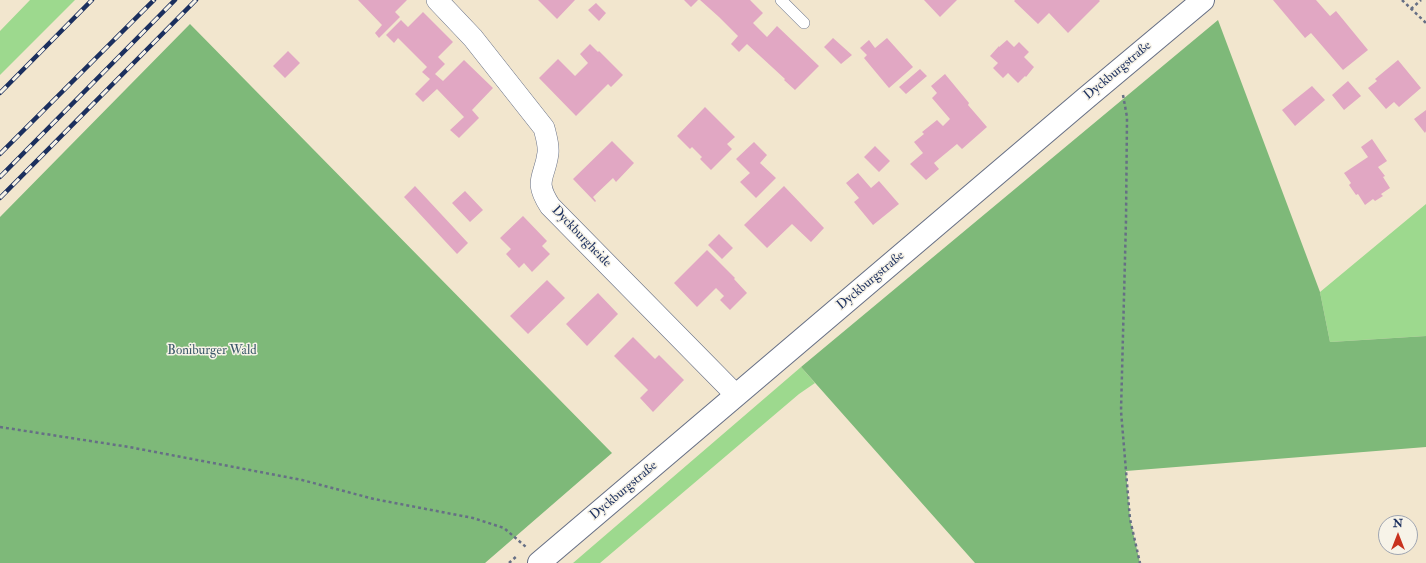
<!DOCTYPE html>
<meta charset="utf-8">
<style>
body{margin:0}
#map{position:relative;width:1426px;height:563px;overflow:hidden;background:#f2e6ce;font-family:"IM FELL Double Pica",serif}
canvas{display:block}
.north{position:absolute;left:1378px;top:515px;width:40px;height:40px;box-sizing:border-box;background:#f7f3e8;border:1px solid #9fa5b1;border-radius:50%;rotate:0deg;font-size:11px;font-weight:700;line-height:16px;text-align:center;color:#1b2f5e}
.north::after{content:'';display:block;margin:auto;width:14px;height:18px;background:#c8321e;clip-path:polygon(50% 0,100% 100%,50% 72%,0 100%)}
</style>
<div id="map">
<canvas width="1426" height="563"></canvas>
<div class="north">N</div>
</div>
<script>
const context = document.querySelector('canvas').getContext('2d');
context.lineJoin = 'round';
function fillPath(path, color) { context.fillStyle = color; context.fill(path, 'evenodd'); }
function strokePath(path, color, width, dash) { context.strokeStyle = color; context.lineWidth = width; context.lineCap = dash ? 'butt' : 'round'; context.setLineDash(dash || []); context.stroke(path); }
function drawText(font, color, halo, rows, align = 'center') {
  context.font = font + ' "IM FELL Double Pica",serif'; context.lineWidth = 3; context.setLineDash([]); context.textBaseline = 'middle'; context.strokeStyle = halo; context.fillStyle = color; for (const [text, x, y, turn = 0] of rows) {
    context.save(); context.translate(x, y); context.rotate((+turn || 0) * Math.PI / 180); context.textAlign = isNaN(turn) ? turn : align; if (halo) context.strokeText(text, 0, 0); context.fillText(text, 0, 0); context.restore();
  }
}
fillPath(new Path2D(`
 M30,0H75L0,75V31Z
 M1426,204V336L1330,342L1320,292Z
 M801,367L815,383L799,394L600,563H573Z`), '#9dd98e');
fillPath(new Path2D(`
 M1218,20L1320,292L1330,342L1426,336V447L1126,471L1130,519L1140,563H975L801,367Z
 M190,24L612,453L485,563H0V217Z`), '#7eb979');
fillPath(new Path2D(`
 M358,0H407L395,12L400,17L379,38L375,33L382,25Z
 M538,0H575L557,19Z
 M684,0H698L691,7Z
 M700,0H750L763,13L753,23L767,37L777,26L819,66L795,90L784,80L785,79L747,44L739,52L731,44L738,36L719,17Z
 M924,0H957L940,17Z
 M1015,0H1099L1100,1L1068,33L1049,13L1038,24L1014,1Z
 M1273,0H1316L1330,16L1336,11L1368,50L1343,70L1311,33L1305,38Z
 M596,3L606,13L599,21L588,10Z
 M423,12L453,42L438,57L445,64L435,74L443,81L464,60L493,88L472,110L479,118L459,138L450,130L464,117L437,89L423,102L415,94L430,79L422,72L427,67L398,38L394,43L386,35L401,20L408,27Z
 M833,38L852,55L841,64L824,47Z
 M887,38L913,67L889,88L864,58L867,55L860,48L869,40L875,48Z
 M1007,40L1014,47L1019,42L1029,52L1024,57L1034,67L1026,77L1025,76L1018,83L1008,73L1003,78L993,68L998,63L990,56L999,46V47Z
 M590,44L598,52L599,51L623,75L611,87L608,84L576,116L539,78L558,59L575,76L588,63L580,54Z
 M288,51L300,63L285,78L273,66Z
 M1398,60L1421,88L1399,107L1394,102L1386,109L1368,88L1377,81L1375,79Z
 M920,69L927,76L906,94L899,87Z
 M945,74L969,103L968,105L987,127L962,149L957,144L934,163L939,169L926,180L910,164L923,153L914,142L924,134L922,132L937,120L943,126L950,119L932,98L937,93L931,86Z
 M1348,81L1361,96L1344,110L1332,95Z
 M1312,86L1325,100L1295,126L1282,110Z
 M705,107L735,137L727,144L732,149L711,170L700,159L702,157L692,147L690,149L677,136Z
 M1426,110V131L1425,133L1414,119Z
 M1372,139L1387,161L1378,167L1385,176L1383,177L1390,188L1381,194L1383,196L1375,201L1373,199L1365,205L1358,194L1356,195L1349,185L1351,183L1344,173L1368,157L1361,147Z
 M612,141L634,163L616,182L613,178L593,197L596,201L595,202L573,179Z
 M754,142L767,155L760,163L776,178L756,198L740,182L750,173L736,159Z
 M875,146L890,161L879,172L864,157Z
 M858,173L871,188L879,181L899,204L873,225L854,202L859,198L846,183Z
 M415,186L468,243L457,254L404,197Z
 M784,186L824,228L811,242L792,224L767,248L744,225Z
 M465,191L483,210L470,222L452,203Z
 M523,216L547,241L542,246L550,254L532,272L524,263L519,268L506,254L511,249L500,238Z
 M719,234L733,248L722,259L708,245Z
 M707,250L735,278L734,279L747,293L730,310L720,300L724,296L716,288L697,307L674,283Z
 M547,280L565,298L528,334L510,316Z
 M598,293L618,314L587,346L566,324Z
 M633,337L655,359L659,355L684,380L653,412L640,398L648,390L614,356Z`), '#e1a7c3');
const service = new Path2D(`
 M781,0L804,23`);
const minor = new Path2D(`
 M437,0L473,38L544,128C546,136 549,145 548,153C545,178 533,180 550,206L736,395`);
const tertiary = new Path2D(`
 M539,563L1086,98L1203,0`);
strokePath(service, '#666f85', 12);
strokePath(minor, '#666f85', 22);
strokePath(tertiary, '#666f85', 24);
strokePath(new Path2D(`
 M1402,0L1426,23
 M1411,9L1421,0
 M1123,95L1127,117L1126,220L1121,411L1130,519L1140,563
 M0,427L129,447L302,480L374,499L473,518L504,528L526,547
 M509,563L518,555`), '#666f85', 2.5, [3, 3]);
strokePath(service, '#fff', 11);
strokePath(minor, '#fff', 21);
strokePath(tertiary, '#fff', 22);
const rail = new Path2D(`
 M0,93L92,0
 M0,154L154,0
 M0,177L175,0
 M0,198L196,0`);
strokePath(rail, '#1b2f5e', 4.5);
strokePath(rail, '#f7f3e8', 3, [9]);
drawText('13px', '#1b2f5e', '#f7f3e8', [
 ["Dyckburgstraße",1118,71,-40],
 ["Dyckburgheide",581,237,46],
 ["Dyckburgstraße",871,281,-40],
 ["Dyckburgstraße",624,491,-40]
]);
drawText('13px', '#3c5a6a', '#f7f3e8', [
 ["Boniburger Wald",212,351]
]);
</script>
